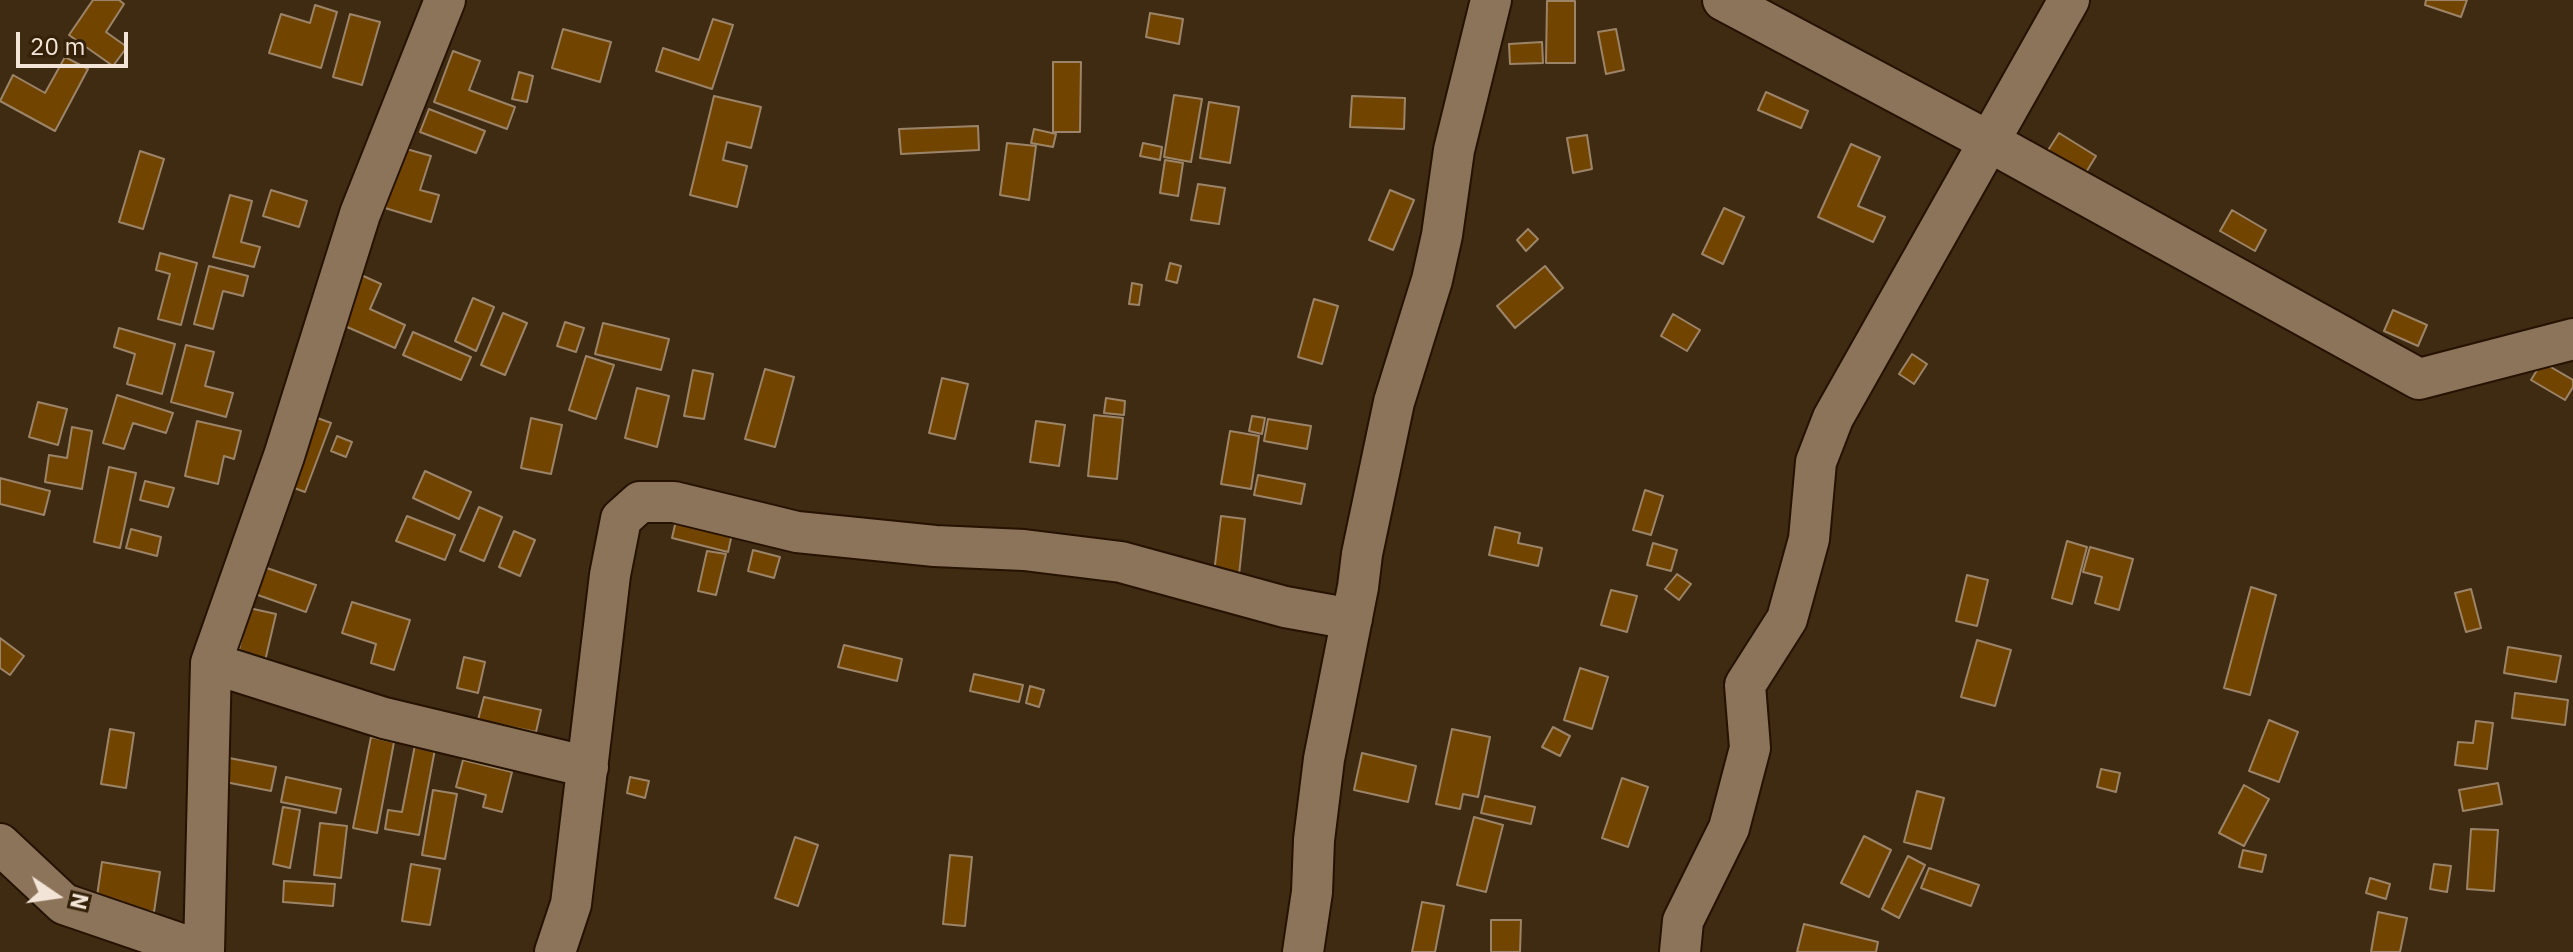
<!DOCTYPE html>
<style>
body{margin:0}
#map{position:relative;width:2573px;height:952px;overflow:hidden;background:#3f2a12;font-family:"IBM Plex Sans",sans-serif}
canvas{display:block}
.north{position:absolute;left:16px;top:856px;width:80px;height:80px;-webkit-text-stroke:6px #342108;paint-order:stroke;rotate:103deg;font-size:22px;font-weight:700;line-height:32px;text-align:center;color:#f2e4d6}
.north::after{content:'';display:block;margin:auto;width:28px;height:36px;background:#f2e4d6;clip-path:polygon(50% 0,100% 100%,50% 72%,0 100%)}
.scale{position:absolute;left:16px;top:32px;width:112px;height:36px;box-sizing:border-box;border:4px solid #f2e4d6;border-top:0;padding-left:10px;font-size:24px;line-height:28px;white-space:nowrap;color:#f2e4d6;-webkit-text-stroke:6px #342108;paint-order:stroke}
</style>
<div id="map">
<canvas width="2573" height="952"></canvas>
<div class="north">N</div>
<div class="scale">20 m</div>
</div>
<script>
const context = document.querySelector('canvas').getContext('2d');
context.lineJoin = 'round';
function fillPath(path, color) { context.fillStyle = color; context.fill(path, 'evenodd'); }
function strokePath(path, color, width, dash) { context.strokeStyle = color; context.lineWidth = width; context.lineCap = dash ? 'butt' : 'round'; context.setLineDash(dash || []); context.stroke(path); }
const building = new Path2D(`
 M93,0H119L124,4L106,32L127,47L113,66L69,35Z
 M2426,0H2467L2461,17L2425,5Z
 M1547,1H1575V63H1546Z
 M315,5L337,12L321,68L269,53L281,14L310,23Z
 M1150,13L1183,19L1179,44L1146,37Z
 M350,14L380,22L362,85L333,77Z
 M713,19L733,25L712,89L656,71L663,48L699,60Z
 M563,29L611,42L600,82L552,68Z
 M1616,29L1624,70L1606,74L1598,32Z
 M1542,42L1543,63L1510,64L1509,44Z
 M453,51L480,61L469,90L515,107L507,129L434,102Z
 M65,57L88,69L55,131L0,101L13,75L45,93Z
 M1053,62H1081L1080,132H1053Z
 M519,72L533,76L527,102L512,99Z
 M1766,92L1808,111L1801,128L1758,110Z
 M1174,95L1202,99L1191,162L1164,157Z
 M714,96L761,107L751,148L727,142L723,160L747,166L737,207L690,195Z
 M1352,96L1405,98L1404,129L1350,127Z
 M1209,102L1239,107L1230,163L1200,158Z
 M429,109L485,131L476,153L420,132Z
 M978,126L979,150L901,154L899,129Z
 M1034,129L1056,134L1053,147L1031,143Z
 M2059,133L2096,156L2085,174L2047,152Z
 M1587,135L1592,169L1573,173L1567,138Z
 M1007,143L1036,146L1029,200L1000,195Z
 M1143,143L1162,147L1160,160L1140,156Z
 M1851,144L1880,157L1858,206L1885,217L1873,242L1818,217Z
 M403,148L431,156L420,190L439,195L431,222L385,208Z
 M140,151L164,159L143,229L119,222Z
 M1165,160L1183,163L1178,196L1160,193Z
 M1198,184L1225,188L1219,224L1191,220Z
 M271,190L307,201L299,227L263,216Z
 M1390,190L1414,200L1393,250L1369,240Z
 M230,195L252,201L241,242L260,247L254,267L213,257Z
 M1724,208L1744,217L1723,264L1702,254Z
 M2232,210L2266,230L2255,251L2220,231Z
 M1528,229L1538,239L1526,251L1517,240Z
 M160,253L197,263L181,325L158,319L170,274L156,270Z
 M1170,263L1181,266L1177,283L1166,280Z
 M209,266L248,276L243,296L223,291L213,329L194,324Z
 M1545,266L1563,288L1515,328L1497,306Z
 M359,274L381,284L370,309L405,325L395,348L338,323Z
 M1132,283L1142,285L1139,305L1129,304Z
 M473,298L494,307L476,351L455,341Z
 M1314,299L1338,306L1322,364L1298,357Z
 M2393,310L2427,325L2418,346L2384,331Z
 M503,313L527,323L505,375L481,365Z
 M1673,314L1700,330L1687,351L1661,336Z
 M565,322L584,328L576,352L557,346Z
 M603,323L669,339L661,370L595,354Z
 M119,328L175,344L162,394L127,384L135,354L114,347Z
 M413,332L471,357L461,380L403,355Z
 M186,345L214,352L205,386L233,393L226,417L171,402Z
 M1912,354L1927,364L1914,384L1899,374Z
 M586,356L614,365L596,419L569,410Z
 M2542,362L2573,380V387L2565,400L2531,380Z
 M765,369L794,377L775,447L745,439Z
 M693,370L713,374L704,419L684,416Z
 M942,378L968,384L955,439L929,433Z
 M637,388L669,396L657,447L625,438Z
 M117,395L173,413L166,433L133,423L124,449L103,443Z
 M1106,398L1125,401L1124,415L1104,413Z
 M38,402L67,409L58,445L29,437Z
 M1094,415L1123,418L1117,479L1088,476Z
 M312,416L331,423L305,492L286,485Z
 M1252,416L1265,418L1262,434L1249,431Z
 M531,418L562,425L551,474L521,468Z
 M1268,419L1311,426L1307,449L1264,441Z
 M197,421L241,431L234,459L224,456L218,484L185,476Z
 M1036,421L1065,425L1059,466L1030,462Z
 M72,427L92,431L82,489L45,482L49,455L67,458Z
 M1230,431L1259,436L1251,489L1221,484Z
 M337,436L352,442L346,457L331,451Z
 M109,467L136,473L120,548L94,542Z
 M425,471L471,492L459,519L413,498Z
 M1258,475L1305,484L1301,504L1254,495Z
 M0,478L50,491L44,515L0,504Z
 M145,481L174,488L168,507L140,500Z
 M1645,490L1663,496L1651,535L1633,530Z
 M479,507L502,517L484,561L460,551Z
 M407,516L455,535L445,560L396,541Z
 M677,516L733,529L728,552L672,538Z
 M1221,516L1245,519L1239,575L1214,573Z
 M1495,527L1520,533L1518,543L1542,548L1538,566L1489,555Z
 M131,529L161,537L157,556L126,548Z
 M514,531L535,540L520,576L499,567Z
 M2067,541L2087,547L2072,604L2052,598Z
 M1653,543L1677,550L1671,571L1647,565Z
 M2090,547L2133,559L2119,610L2095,603L2102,577L2083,572Z
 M753,550L780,557L774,578L748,571Z
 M707,551L726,554L716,595L698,591Z
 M264,567L316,585L306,612L255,594Z
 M1677,574L1691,584L1679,600L1665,589Z
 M1967,575L1988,580L1977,626L1956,621Z
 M2251,587L2276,595L2250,695L2224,688Z
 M2471,589L2481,628L2466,632L2455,593Z
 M1611,590L1637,596L1627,632L1601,625Z
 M352,602L410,620L394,670L371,663L376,644L342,633Z
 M249,608L276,614L265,661L238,654Z
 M0,638L24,656L10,675L0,668Z
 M1977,640L2011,650L1995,706L1961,697Z
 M844,645L902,659L897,681L838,667Z
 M2508,647L2561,656L2556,682L2504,673Z
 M464,657L485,662L478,693L457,688Z
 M1580,668L1608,677L1592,729L1564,720Z
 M974,674L1023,685L1019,702L970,691Z
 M1030,686L1044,690L1039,707L1026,703Z
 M2515,693L2568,700L2565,725L2512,718Z
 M484,697L541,710L536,732L478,720Z
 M2269,720L2298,732L2279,782L2249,771Z
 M2476,721L2493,723L2487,769L2455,765L2458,742L2473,743Z
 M1553,727L1570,736L1560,756L1542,747Z
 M110,729L134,733L126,788L101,784Z
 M1452,729L1490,737L1478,797L1463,794L1460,809L1436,804Z
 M371,737L394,742L377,833L353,828Z
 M415,745L435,749L419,835L385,829L388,810L402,812Z
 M1362,753L1416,766L1408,802L1354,790Z
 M224,757L276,767L271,791L220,781Z
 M463,760L512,772L502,812L483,807L486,795L456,787Z
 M2101,769L2120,773L2116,792L2097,787Z
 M286,777L341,789L336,813L281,802Z
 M630,777L649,781L645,798L627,793Z
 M1622,778L1648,787L1628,847L1602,838Z
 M2498,783L2502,804L2463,811L2459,790Z
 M2244,785L2269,799L2244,846L2219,833Z
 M433,790L457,794L445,859L422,855Z
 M1917,791L1944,798L1931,849L1904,842Z
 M1485,796L1535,807L1531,824L1481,813Z
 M283,807L300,810L290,868L273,864Z
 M1474,817L1503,825L1486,892L1457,885Z
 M320,823L347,826L341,878L314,875Z
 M2471,829L2498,830L2494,891L2467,889Z
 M1864,836L1891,850L1869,897L1841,883Z
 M795,837L818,845L798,906L775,898Z
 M2243,850L2266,855L2262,872L2239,867Z
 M950,855L972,857L965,926L943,924Z
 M1908,856L1925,865L1899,918L1882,909Z
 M102,862L160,872L154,912L96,903Z
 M411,864L440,869L430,925L402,921Z
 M2434,864L2451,866L2447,892L2430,889Z
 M1929,868L1979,885L1971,906L1921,888Z
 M2370,878L2390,884L2386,899L2366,893Z
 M284,881L335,884L333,906L283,902Z
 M1422,902L1444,906L1435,952H1412Z
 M2378,912L2407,918L2400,952H2371Z
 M1491,920H1521L1520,952H1491Z
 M1804,924L1878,942L1876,952H1797Z`);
fillPath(building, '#714500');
strokePath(building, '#9c8469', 2);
const street = new Path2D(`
 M1723,0L1988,141L2419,379L2573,339
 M211,663L384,718L588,767
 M0,844L64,904L204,952
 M204,952L211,663L284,456L360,214L445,0
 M555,952L571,904L610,575L621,519L640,502H674L797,532L935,546L1024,550L1121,562L1285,607L1352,619
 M1303,952L1312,892L1314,840L1324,759L1358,587L1362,554L1394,402L1432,280L1442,235L1454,150L1491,0
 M1680,952L1683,921L1729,828L1750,748L1745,685L1787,619L1809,539L1816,462L1833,418L2069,0`);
strokePath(street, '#251200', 44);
strokePath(street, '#8c745a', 40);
</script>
